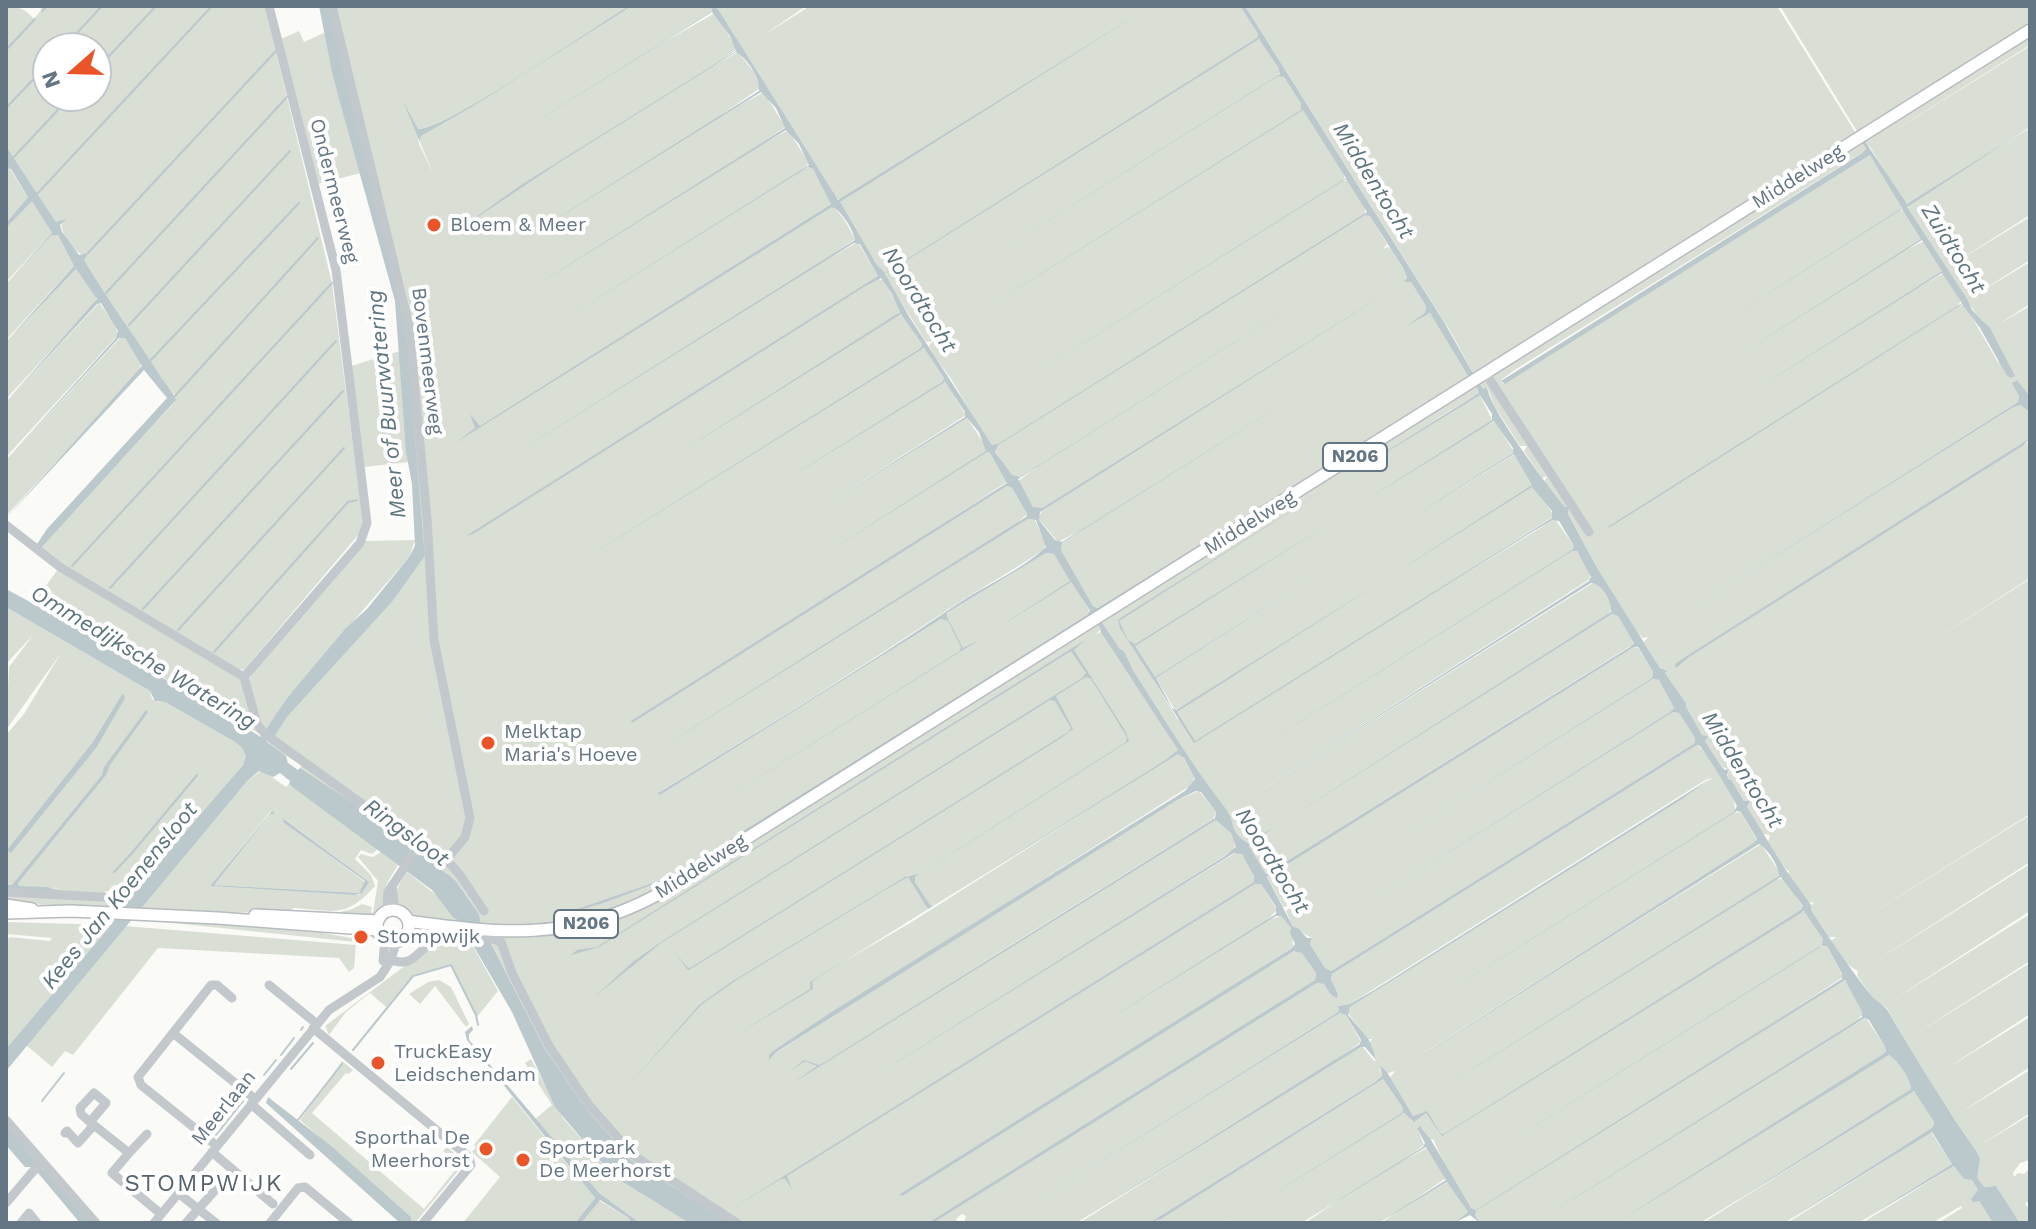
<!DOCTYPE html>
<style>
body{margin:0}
#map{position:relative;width:2036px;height:1229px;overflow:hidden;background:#fafaf7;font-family:"Work Sans",sans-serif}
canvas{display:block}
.frame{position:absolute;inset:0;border:8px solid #647683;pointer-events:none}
.north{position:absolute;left:32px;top:32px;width:80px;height:80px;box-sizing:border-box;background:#fff;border:2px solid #c1c8cd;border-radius:50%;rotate:250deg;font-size:22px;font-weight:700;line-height:32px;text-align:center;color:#647683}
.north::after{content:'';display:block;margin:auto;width:28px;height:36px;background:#e95428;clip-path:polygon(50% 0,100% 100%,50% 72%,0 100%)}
</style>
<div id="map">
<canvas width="2036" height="1229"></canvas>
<div class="frame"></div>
<div class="north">N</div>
</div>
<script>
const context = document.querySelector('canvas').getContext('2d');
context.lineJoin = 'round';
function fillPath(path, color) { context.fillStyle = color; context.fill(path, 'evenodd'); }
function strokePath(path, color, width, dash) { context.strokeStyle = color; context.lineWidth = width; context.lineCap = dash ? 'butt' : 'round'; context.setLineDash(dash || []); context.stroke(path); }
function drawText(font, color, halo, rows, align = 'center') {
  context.font = font + ' "Work Sans",sans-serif'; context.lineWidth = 8; context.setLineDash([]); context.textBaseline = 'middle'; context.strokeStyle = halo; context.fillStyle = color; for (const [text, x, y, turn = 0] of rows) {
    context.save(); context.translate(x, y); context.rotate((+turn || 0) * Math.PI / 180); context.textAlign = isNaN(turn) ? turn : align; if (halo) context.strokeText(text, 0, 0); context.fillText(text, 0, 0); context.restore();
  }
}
fillPath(new Path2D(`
 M6,6C17,6 26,9 34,19L42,9L36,6H265L332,283L363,523L359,534L244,670L238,669L38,549L174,403L175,395L166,385L93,275L84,260V255C73,252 59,233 62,221L56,222L6,146ZM48,48H96V96H48Z
 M328,6H629C593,29 449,129 417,129L419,144L433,173L420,142L421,136L472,107L632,6H711L712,11L645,53L715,13L737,49L714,66L738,52L754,72L760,88L718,117L764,92L785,127L750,151L788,130L809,163L802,170L810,167L813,169L832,203L551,382L833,206L844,219L855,239L819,264L858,242L878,276L851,295L877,279L883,280L901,310L895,316L904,314L922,344L921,349H925L944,378L941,383H946L966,415L800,521L967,418L987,448L986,452L990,453L1007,482L819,604L1007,486L1012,488L1027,514L1014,526L824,646L1028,519L1035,520L1046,545L1043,550C1014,570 984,586 955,605C857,670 759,732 659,792L660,795L941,619L948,620L946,615L949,612L1046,553L1054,554L1069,576L1070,582L1075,583L1090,608L1087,615L685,867L1099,608L1093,606L1061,550L1062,543L1084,529L1058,542L1038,518L1042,511L1099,473L1042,508L1033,507L1018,481L1037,467C1032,469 1023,477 1018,477C1009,478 1000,458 995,451L998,445H992C977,424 965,402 951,379C944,368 935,359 929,346L933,341L926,342L885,276L887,273L883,272L877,265L840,205V202L862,187L840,200L835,198L716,6H806L764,35L810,6H1240L1258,34L1257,39L1261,40L1278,67L1280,72L1278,75L1284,77L1345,175L1343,181L1349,180L1366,207L1364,214L1370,215L1387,244L1383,249L1388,247L1391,249L1407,275L1405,281L1411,282L1426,306L1425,314H1431L1468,376L1473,373L1452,334L1245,6H1777L1855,132L1858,133L1780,6H2030V45L1872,145L2030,46V127L1940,184L2030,128V215L1951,265L2030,217V260L1972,297L2030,262V304L1997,325L2030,306V396L2017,380L2013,382L2019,396L2018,402L1655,632L2012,408L2020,405L2030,412V438L1777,600L2030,441V578L1932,641L2030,579V814L1850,927L2030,815V862L1868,966L2030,864V911L1890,1002L2030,914V961L1911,1037L2030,963V1014L1946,1069L2030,1017V1067L1960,1113L2030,1070V1113L1981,1145L2030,1115V1160L2020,1163L2013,1173L2014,1177L2018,1173L2024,1174L2030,1168V1206L2027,1202L2025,1203L2030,1211V1223H2020L1996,1186L1983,1187L1976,1177L1980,1159L1977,1152L1917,1063L1887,1008L1872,997L1857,975L1858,971C1846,966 1838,952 1831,941L1836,937H1829L1811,910L1810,907L1814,902L1807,903L1788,875L1789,871L1785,869L1768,842L1770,835L1763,834L1747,807L1749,802L1744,801L1727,777L1729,770L1721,766L1705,741L1707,736L1702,735L1685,707L1686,703L1665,673L1666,669L1660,668L1644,642L1648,637L1643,638L1638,633L1596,566L1568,514L1569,507L1565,508L1544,482L1547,476L1542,478L1524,451L1527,446H1520L1495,407L1487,387L1483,389L1477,386L1479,393L1430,423L1480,395L1492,420L1466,437L1495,421L1514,452L1444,498L1515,454L1554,516L1411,607L1555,519L1574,546L1572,550L1577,551L1589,571L1590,579L1233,808L1593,583C1602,585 1608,598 1612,606L1609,614L1356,775L1612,614L1618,616L1634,641L1632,645L1266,874L1249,846L1257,837L1248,843C1226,830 1237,822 1225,808C1190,767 1162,716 1133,670L1124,651L1120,649L1101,621L1102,628L1096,634L1101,632L1105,635L1178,750L1166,760L1178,754L1182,755L1194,777L1193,784L773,1051L771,1056L1079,861L1179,799L1199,791L1216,812L1213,819L958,978L1217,819C1228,825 1235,837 1235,849L1117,925L1237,852C1246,854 1255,872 1254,882L970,1060L1255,884H1261L1277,910L1267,920L1281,916L1292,929L1293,947L1108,1065L1294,951L1302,952L1316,973L1315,980L1114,1110L1317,983L1324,984L1330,994L1338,997L1331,979L1332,974L1697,745C1709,753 1739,799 1735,813L1741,812L1757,840L1755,843L1403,1066L1761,844L1780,873L1776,880L1784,878L1803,907L1800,912H1806L1823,939V943L1819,947L1827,946L1843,977L1753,1036L1843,980L1847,982L1863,1014L1857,1020L1774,1073L1866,1018L1885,1047L1886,1052L1816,1098L1889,1055C1898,1061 1910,1078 1911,1089L1700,1223H1480L1475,1215L1477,1210C1475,1209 1472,1209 1471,1208C1466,1204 1434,1145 1434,1140L1430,1139L1422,1128L1417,1127L1424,1145L1399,1163L1427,1148L1446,1178L1408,1204L1448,1182L1468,1212L1454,1223H1381L1397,1212L1378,1223H1305L1346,1195L1301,1223H1228L1229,1220L1225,1223H1154L1383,1079L1403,1108L1402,1114L1407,1113L1412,1121H1416L1420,1114L1413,1116L1390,1078L1395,1071L1389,1073L1379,1068L1382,1076L1375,1082L1149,1223H1079L1307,1079L1076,1223H964L966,1216L962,1214L956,1219L958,1223H933L1064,1140L928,1223H730L631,1160L587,1110L545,1049L481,924L479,914L455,880L409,846L396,832L304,772L300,768L302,765L283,754L266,740L275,736L287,717L392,602L425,556L406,328ZM1862,142L1870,147L1903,201L1908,204V209L1968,300C1972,313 1985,320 1991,332C1997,342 1998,352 1999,364L1965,305L1957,306L1962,300L1944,273L1914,290L1942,271V268L1924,241L1906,250L1921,239V236L1906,212L1900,210L1902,205L1870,155L1503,384L1501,380L1513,371L1863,152L1866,149ZM1339,562L1156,678L1175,710L1201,696L1177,712L1178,720L1127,637L1131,644H1135L1174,620L1134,646L1155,677ZM1159,765L910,923L826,972L928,909L927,904L908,875L913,877L919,874L1037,799L915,877V882L930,906H933ZM1713,778L1350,1007L1348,1013L1366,1039H1372L1369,1044L1377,1059L1374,1061L1362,1046L1326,1067L1361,1042L1346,1015L1340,1013L1016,1215L1332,1016L1339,1011L1338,1006L1350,1004L1707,779Z
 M299,31L304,42L326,32L333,77L361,173L317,184L281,39Z
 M7,168L10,169L28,197L6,223Z
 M32,200L52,233L6,282V228Z
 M52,235H58L74,266L6,340V284Z
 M76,269L96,296V302L6,399V342Z
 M99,303L115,324L118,335L6,457V402Z
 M121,337L125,338L141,362L140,371L6,516V460Z
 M400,351L408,462L364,467L351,366Z
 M415,540L409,557L287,698L266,731L261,726L249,679L260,663L365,541Z
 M59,568L239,675L263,736L124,655L98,636L33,603Z
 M6,607L150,691L152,699L158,702H165L235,742L242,748L246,756L243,765L123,908L6,903V894L110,895V891H106L102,895L6,890L60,889L6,885V735L24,714L61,653L6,730L9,667L33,635L6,664Z
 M1634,647L1638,648L1653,672L1652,678L1371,856L1653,679L1659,680L1674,708L1670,712L1317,935L1673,712L1679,713L1695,738V743L1354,957L1331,971L1325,968L1310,944L1312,938L1293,928L1286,911L1293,905L1283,907L1267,876Z
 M262,770L286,787L289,784L378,849L372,854L361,850L355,859L371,875L375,886C345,920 332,910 293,908L292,912L212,913L139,909L218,814L247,781ZM271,811L274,814H270L213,885L359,893L365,882L283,821L286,820L369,882L359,895L210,886Z
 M381,852L398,865L387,883L383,909L372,917L332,914L352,909L362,904L372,907L371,912L373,913L378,881L358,857L361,854L373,857Z
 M407,872L440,898L460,923C429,920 372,919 407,872Z
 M144,920L296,928L357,939L356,942Z
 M6,922L111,925L8,1047L6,1045V941L10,937L50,941L52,938L6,934Z
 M125,926L356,945L354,968L349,972L339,958L158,948L73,1055L65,1051L52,1067L26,1045Z
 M461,940L470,941L498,991L477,1017L451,964L413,975L386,1007L370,993L346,1012L329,1035L325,1026L427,949L437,944Z
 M439,980L451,987L469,1024L466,1027L435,986L420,1004L409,994L428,982Z
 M531,1059L563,1118L613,1176L689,1223H640L599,1193L535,1119L552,1105L525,1063Z
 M342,1061L353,1070L349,1074L346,1073L312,1113L424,1209L460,1164L443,1151L447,1147L462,1159L463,1165L415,1223H412L411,1217L300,1120Z
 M1910,1092H1916L1934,1122L1933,1127L1784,1223H1703Z
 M512,1097L595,1198L575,1223H463L500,1177L472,1152L476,1147L474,1145Z
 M1931,1132L1952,1164L1858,1223H1787Z
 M1954,1166L1972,1180L1978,1190L1972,1199L1979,1201L1993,1223H1938L1962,1208L1961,1206L1932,1223H1862Z
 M598,1200L629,1218L630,1222L635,1223H581Z`), '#dadfd6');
fillPath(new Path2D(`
 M319,6H328L406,329L425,556L392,602L287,717L275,736L270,735L266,741L286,756L288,763L298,770L300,768L359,807L455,880L479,914L481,924L545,1049L587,1110L631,1160L730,1223H689L613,1176L555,1107L512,1012L459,921L453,917L432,890L295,789L289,784L290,781L280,773L273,777L259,771L247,781L6,1071V1049L111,925L134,892L243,765L246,756L242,748L235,742L165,702L155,701L150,691L6,607V589L67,622L98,636L124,655L261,737L287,698L346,628L367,609L409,557L415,546L412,484L406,452L395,301L333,77Z
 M629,6H632L472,107L421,136L420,142L433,173L403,101L418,129C446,130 594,27 629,6Z
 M711,6H716L838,200L1151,6L840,202L877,265L885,273L1257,38L1258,34L1240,6H1245L1444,322L1474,375L1468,376L1430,313L1405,327L1425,313L1426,306L1411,282H1404L1407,277L1403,268L1370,216L1365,215L998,445L995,452L1012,475L1020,477L1378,252L1018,479L1033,507L1042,508L1399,285L1040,512L1039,520L1055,540L1062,542L1321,380L1062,543L1061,550L1093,606L1098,608L1451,388L671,878L603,903L546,920L670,877L1087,615L1090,610L1071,582L993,631L1070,581L1054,554L1046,553L947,613V617L963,648L979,640L681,826L960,651L961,647L948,621L941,619L660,795L658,793C758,732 857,672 953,607C983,586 1019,572 1046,547L1036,520L1028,519L651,754L1026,517L1027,514L1012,488L1007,486L632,723L631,721L1007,483L990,453L987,452L821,556L986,451L979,432L967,418L800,521L965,417V412L945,382L776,486L942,382L944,378L924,348L555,577L921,348L922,344L901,314L671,458L900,312L892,294L881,278L864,287L473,534L466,536L878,276L860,244L854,243L500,463L855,240C853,229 842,211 832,207L455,443L475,428L470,414L480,426L831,204L813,169L808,167L539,335L809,165L799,144L786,130L524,293L785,128L776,108L761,92L513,246L759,91C760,78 748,59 736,52L560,162L452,234L521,185L736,51L730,36L712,12L492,149L712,11ZM1259,39L1278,67L1280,74L938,290L1278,76L1284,77L1301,104V110L937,339L1303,110L1346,178L985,405L1346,179L1367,212L998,444L992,445L910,318L885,274Z
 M2030,127L1907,207L1968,300L1972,310L1990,328L2015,376L2010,378L2006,374L1980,328L1962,304L1658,497L1610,527L1606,528L1962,303L1942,273L1747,395L1942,271L1922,240L1728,362L1921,239L1902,209L1709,331L1902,208L1870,155L1522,373L1505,384L1501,381L1862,153L1866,149L1862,142L1864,140L1907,204Z
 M6,146L56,222L66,219L60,225L62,232L79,255L88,253L84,260C108,300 134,335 159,374C164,383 173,391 176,400L40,549L35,547L47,529L167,398L144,370L6,518L142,366L125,338H119L6,460L116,338L118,331L101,303L97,304L6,402L97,299L76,269L6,342L74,266L58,235H52L6,284L52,233L32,201L6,228V223L28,197L11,169L6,168Z
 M2017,380L2030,396V412L2020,405L2012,408L1655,632L2018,402L2019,396L2012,383Z
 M1479,383L1483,389L1487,387C1489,408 1548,487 1565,507H1569L1568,514L1596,566L1660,668L1667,670L1665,673L1686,703V707L1702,735L1708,736L1705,741L1721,766L1725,770L1729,769L1727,775L1728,779L1731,780L1744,801H1750L1747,807L1785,869L1811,905V910C1830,939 1848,966 1870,994C1875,1001 1884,1004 1888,1011C1916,1060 1945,1106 1977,1152L1980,1159L1977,1178L1984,1187L1996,1186L2020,1223H1993L1979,1201L1973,1202L1971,1199L1978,1190L1972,1180L1964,1179L1954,1166L1858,1223L1952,1164L1932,1132L1784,1223L1933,1127L1934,1122L1914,1091L1700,1223L1911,1089C1910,1078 1898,1061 1889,1055L1616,1223L1883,1054L1886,1051L1885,1047L1869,1020L1865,1018L1535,1223L1862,1017V1012L1845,980L1477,1210L1475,1215L1480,1223L1470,1215L1454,1223L1468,1212L1447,1182L1378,1223L1446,1180L1426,1147L1301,1223L1423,1147L1425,1143L1417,1128L1420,1126L1431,1140L1471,1208L1476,1210L1842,979V974L1827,946H1822L1461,1172L1822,945L1823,939L1804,911L1442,1136L1426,1113L1414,1122L1404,1113L1252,1207L1402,1113L1403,1108L1383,1079L1161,1219L1149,1223L1375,1082L1382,1076L1380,1066L1387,1072L1413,1116L1427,1111L1441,1134H1444L1801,910L1803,906L1781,877L1429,1096L1779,876C1779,866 1768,849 1759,844L1403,1067L1754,843L1757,839L1741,812L1737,811L1380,1034L1734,812L1737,806C1725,784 1715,767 1700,746L1697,745L1332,974L1331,979L1338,995L1337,998L1330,994L1324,984L1317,983L933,1223H928L1315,980L1316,973L1302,953L1294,951L902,1196L900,1194L1292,948L1295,944L1290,933L1291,928L1281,916H1276L1098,1026L1276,914V907L1261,884H1255L787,1176L792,1189L785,1179H781L728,1211L1254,882V876L1242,854L1234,853L857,1087L1225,856L1236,847L1231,833L1216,820L793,1083L817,1066L805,1061L789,1072L804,1060L819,1065L825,1062L1215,818L1216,812L1201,792L1196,791L1179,799L775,1053L769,1060V1055L773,1051L830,1013L1185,791L1195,779L1184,758L1178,754L817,978L812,982L813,989L736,1035L810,989V982L816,978L928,909L908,877L885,890L738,979L701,1005L628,1086L699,1005L731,982L905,877L919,874L1126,742L1127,737L1091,679L1086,677L1056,696L1073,729L1061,738L689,970L687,969L673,950L687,967L690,968L1068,732L1071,728L1055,701L1050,700L661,943L594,997L634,961L664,940L1082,678L1086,673L1071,651L599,947L571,955L577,950L597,947L1085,640L1074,650L1126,732L1129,741L915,877V882L930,905L933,906L1164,761L1178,750L1101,632L1098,622L1101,621L1120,649L1124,651L1133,670C1163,717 1192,766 1226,809C1237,824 1227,830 1248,843L1274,827L1249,846L1266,874L1630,647L1634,643L1618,616L1612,614L1279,824L1611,612C1612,601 1602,584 1591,583L1233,808L1589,581L1591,577L1577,551H1572L1214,776L1572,550L1574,546L1559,521L1553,520L1532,532L1194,743L1120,628L1118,620L1122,617L1332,485L1119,621L1128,640L1135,644L1340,517L1135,646L1155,677L1340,561L1156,678L1172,708L1176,710L1384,580L1177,712L1195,741L1552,518V511L1532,487L1389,577L1532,485L1514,454L1414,516L1513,453V448L1494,421L1358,505L1492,420V414L1480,395L1338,482L1479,393L1476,385ZM1634,647H1638L1653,672L1652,678L1371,856L1653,679L1659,680L1674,708L1670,712L1317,935L1673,712L1679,713L1695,738V743L1354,957L1331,971L1325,968L1310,944L1312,938H1307L1298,928L1293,927L1267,877Z
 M2030,438L2024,445L1689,657L1676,668L1675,664L1690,654Z
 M123,693L125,698L96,748L11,853L7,850L93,742Z
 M146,710L148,712L110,765L106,775L18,883L19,886L47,887L61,891L6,888V885H12L102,775L104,767Z
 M1713,777L1682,799L1350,1007L1348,1015L1369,1040L1377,1061L1365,1047H1361L1076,1223L1360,1044L1361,1040L1346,1015L1340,1013L1003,1223L1332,1016L1339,1011L1338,1006L1350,1004L1376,989Z
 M272,811L275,814H270L214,885L359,893L365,881L283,822L284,819L369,882L362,893L355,895L210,886Z
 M472,1026L473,1030L469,1034V1040L599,1193L640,1223L630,1222L629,1218L600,1200L581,1223H575L595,1198L467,1040L465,1032Z
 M268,1097L330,1145L411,1217L412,1223H400L266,1103Z
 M6,1126L36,1161V1165L44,1170L91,1223H80L33,1167H25L6,1145Z`), '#bbc8cc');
strokePath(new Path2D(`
 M42,11L47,6
 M63,48L102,6
 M6,50L35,19
 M96,70L156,6
 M6,108L48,64
 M12,159L71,96
 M37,194L212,6
 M88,253L276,51
 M106,293L287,97
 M129,325L290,151
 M150,361L299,203
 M175,396L318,238
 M72,566L332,283
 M110,588L336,341
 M143,609L343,391
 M178,630L344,448
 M214,652L348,502L357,500
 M114,872L132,853L197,775
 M301,1030L303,1027
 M353,1050L413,976L451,965L476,1015L478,1025
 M281,1055L294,1038
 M291,1069L313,1043
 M264,1075L276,1060
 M42,1101L64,1073
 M298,1120L342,1064
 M216,1135L243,1101`), '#bbc8cc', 2);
const major = new Path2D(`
 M6,905L32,909
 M377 926a16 16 0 1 1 32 0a16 16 0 1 1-32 0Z
 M6,913L71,911L218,918L377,930
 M255,915L378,921
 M408,921C500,934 570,941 655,896L2030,30`);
strokePath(major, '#b6bcc0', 14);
strokePath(new Path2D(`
 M332,6L409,326L427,519L434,640L470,818L465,837L446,860
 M1486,374L1589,532
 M6,525L60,567L244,677L257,724L265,734L412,840L444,857L460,875L484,911
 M244,677L360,543L367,523L336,270L269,6
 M392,885L395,910
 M6,892L120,898
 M387,911L388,892L420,844
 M384,958C392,960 400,964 408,961C416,958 421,950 428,945C446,934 482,933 501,942L512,973L549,1046L589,1105L633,1155L737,1223
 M383,961L385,940
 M269,985L317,1024
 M313,1028L469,1157L471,1165L423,1223
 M173,1033L255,1099
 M251,1104L310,1155
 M6,1120L96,1223
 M90,1122L81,1114L80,1108L94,1093L106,1103L90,1122L129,1153L112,1173L161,1214
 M65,1133L67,1131L78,1143L94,1125
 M217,1146L141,1085L138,1077L211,985H217L232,998
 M212,1152L273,1204
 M129,1153L147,1134
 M178,1193L216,1223
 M6,1203L41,1162
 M21,1223L29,1213L37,1223
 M154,1223L329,1010L380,977L391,960L396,942
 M186,1223L233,1170
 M270,1223L298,1188L305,1187L349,1223`), '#c3c8cc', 9);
strokePath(major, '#fff', 11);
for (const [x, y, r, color] of [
 [434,225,8,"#e95428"],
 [488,743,8,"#e95428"],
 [361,937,8,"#e95428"],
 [378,1063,8,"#e95428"],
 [486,1149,8,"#e95428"],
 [523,1160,8,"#e95428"]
]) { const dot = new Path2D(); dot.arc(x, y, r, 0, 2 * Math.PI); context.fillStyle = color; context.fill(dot); strokePath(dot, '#fff', 3); }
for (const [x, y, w] of [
 [1355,457,64],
 [586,924,64]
]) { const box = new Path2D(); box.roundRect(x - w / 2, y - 14, w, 28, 6); context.fillStyle = '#fff'; context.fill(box); strokePath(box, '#647683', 2); }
drawText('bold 18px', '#647683', null, [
 ["N206",1355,457],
 ["N206",586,924]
]);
drawText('20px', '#647683', '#fff', [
 ["Middelweg",1798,177,-32],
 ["Ondermeerweg",334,191,76],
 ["Bovenmeerweg",427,361,83],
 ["Middelweg",1250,523,-32],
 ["Middelweg",701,867,-32],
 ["Meerlaan",224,1108,-51]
]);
drawText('20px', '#647683', '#fff', [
 ["Bloem & Meer",450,225],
 ["Melktap",504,732],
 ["Maria's Hoeve",504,755],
 ["Stompwijk",377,937],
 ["TruckEasy",394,1052],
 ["Leidschendam",394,1075],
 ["Sporthal De",470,1138,"right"],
 ["Meerhorst",470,1161,"right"],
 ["Sportpark",539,1148],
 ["De Meerhorst",539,1171]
], 'left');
drawText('italic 22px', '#5e757d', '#fff', [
 ["Middentocht",1373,181,58],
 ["Zuidtocht",1953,249,58],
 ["Noordtocht",919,300,58],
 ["Meer of Buurwatering",387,404,-96],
 ["Ommedijksche Watering",143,658,31],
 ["Middentocht",1742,770,58],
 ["Ringsloot",406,833,36],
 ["Noordtocht",1272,861,58],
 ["Kees Jan Koenensloot",120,896,-51]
]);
context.letterSpacing = '2px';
drawText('24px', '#56646e', '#fff', [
 ["STOMPWIJK",204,1184]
]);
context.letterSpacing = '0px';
</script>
